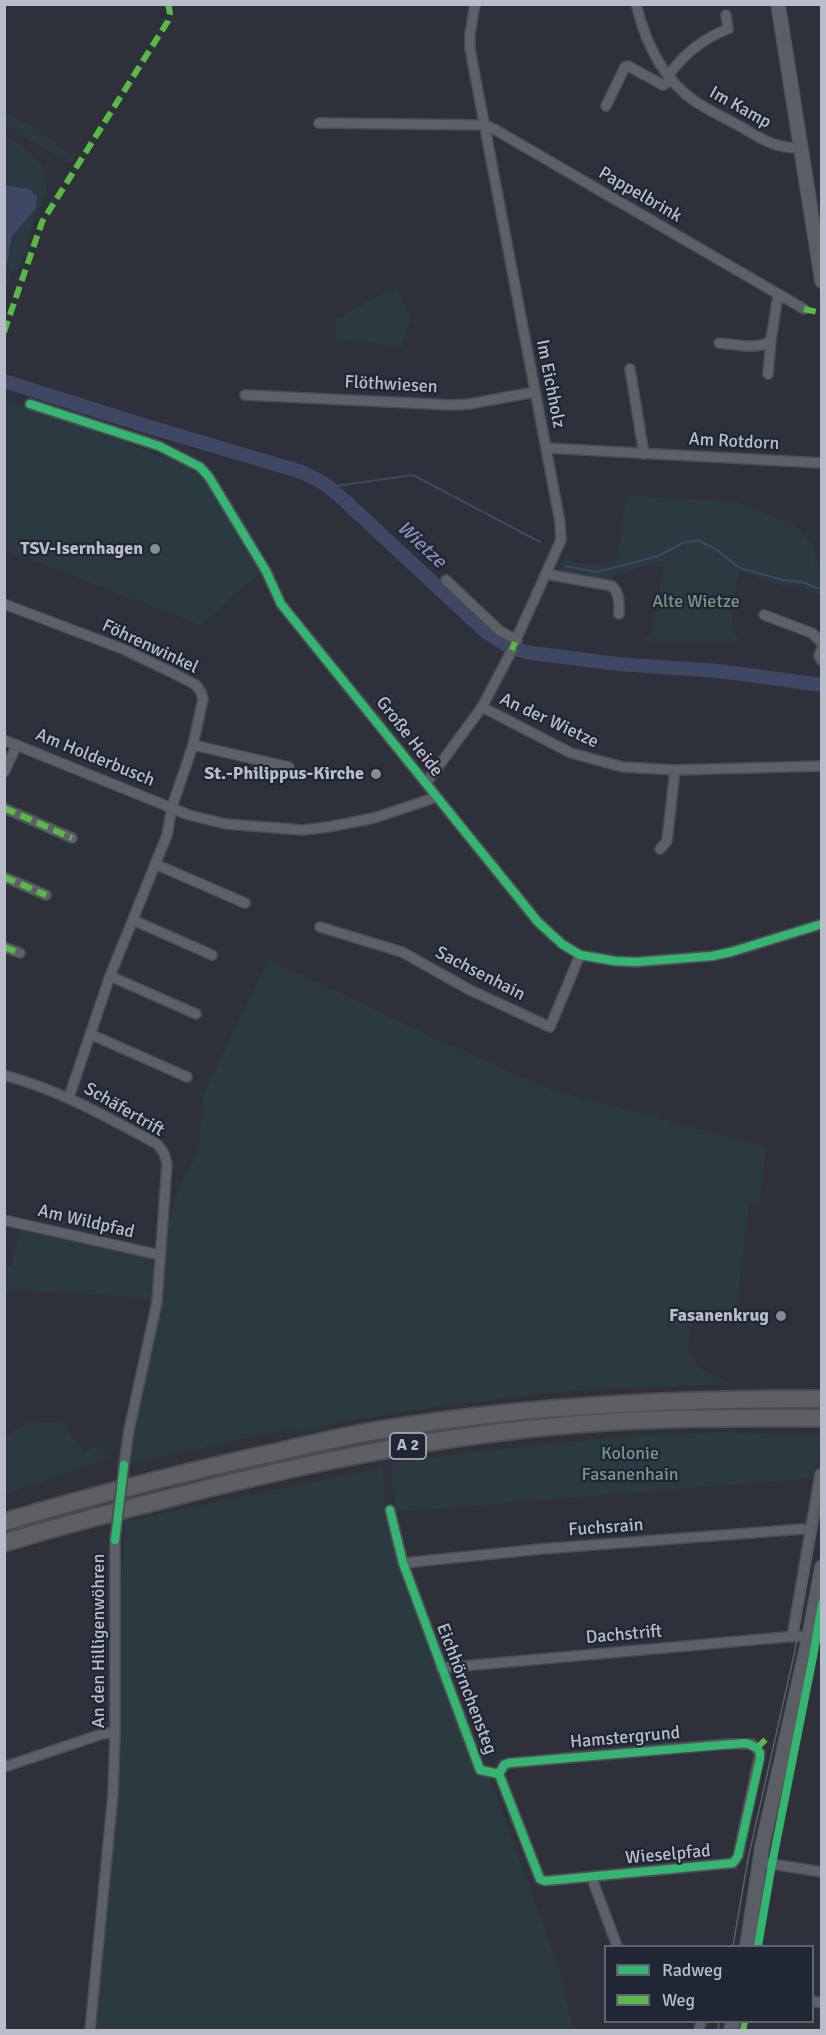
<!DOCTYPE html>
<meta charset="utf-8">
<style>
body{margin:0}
#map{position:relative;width:826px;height:2035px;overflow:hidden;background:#2e313a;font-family:Signika,sans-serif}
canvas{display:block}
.frame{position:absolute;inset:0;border:6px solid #b9bcca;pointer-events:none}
.legend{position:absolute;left:604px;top:1945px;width:210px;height:78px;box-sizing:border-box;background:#212635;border:2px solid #5e6271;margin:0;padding:8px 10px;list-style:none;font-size:18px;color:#b9bcca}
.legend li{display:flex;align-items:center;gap:12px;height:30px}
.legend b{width:30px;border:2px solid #5e6271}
</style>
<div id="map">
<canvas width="826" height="2035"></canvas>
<div class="frame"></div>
<ul class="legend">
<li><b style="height:8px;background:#33b770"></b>Radweg</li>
<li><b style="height:8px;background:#58b947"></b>Weg</li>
</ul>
</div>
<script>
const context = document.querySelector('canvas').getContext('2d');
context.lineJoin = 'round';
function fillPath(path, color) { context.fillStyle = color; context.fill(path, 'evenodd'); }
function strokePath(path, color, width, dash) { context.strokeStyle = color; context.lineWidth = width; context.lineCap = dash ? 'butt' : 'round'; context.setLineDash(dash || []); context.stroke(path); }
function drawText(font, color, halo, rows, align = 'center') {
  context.font = font + ' Signika,sans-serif'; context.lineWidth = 4.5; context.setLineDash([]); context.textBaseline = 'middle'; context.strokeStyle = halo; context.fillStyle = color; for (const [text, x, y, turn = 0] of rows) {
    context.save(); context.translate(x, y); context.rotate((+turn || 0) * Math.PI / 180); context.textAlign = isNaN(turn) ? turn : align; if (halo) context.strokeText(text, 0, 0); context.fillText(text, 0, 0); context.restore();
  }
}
fillPath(new Path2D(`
 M4,113C30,122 54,141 75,159L71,164L5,126Z
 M5,136L26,148L47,170L46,193L30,232L26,254L10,277L5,289C4,250 8,236 36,208L29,189L5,185Z
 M396,286L411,318L401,347L335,339V320Z
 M4,399L188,466L205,477L261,572L200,625L5,550Z
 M626,495L737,502L795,524L816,550L815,564L821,566V596L801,586H783L739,572C733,594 726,622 739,641H643L652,633L664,567L642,566L625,574L618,573L609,581L562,574L558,568L566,557C584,568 599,565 618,559Z
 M269,959L417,1030L549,1089L766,1147L759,1204L749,1203L737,1307L750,1315L758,1332C748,1324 739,1315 727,1313C692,1305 677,1342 699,1366C706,1374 721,1379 731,1384L598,1389L542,1394L435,1407L342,1422L299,1432L288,1429L124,1465L156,1302L136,1297L5,1290L4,1265L11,1266L21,1224L160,1255L179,1186L197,1155L204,1093Z
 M64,1422L71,1436L84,1452L96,1447L113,1457L5,1494V1436L27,1423Z
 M720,1432L821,1435L815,1478L397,1512L390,1463C500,1447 609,1436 720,1432Z
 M383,1467L385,1509L400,1564L437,1668L480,1769L499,1774L490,1779L559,1968L572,2023L577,2030H94L106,1925L118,1784V1646L125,1521Z`), '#2b3940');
fillPath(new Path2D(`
 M5,185L29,189L37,196L36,208L12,236L5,272Z`), '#3e4763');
strokePath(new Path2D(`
 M328,487L413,475L540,542
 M565,566L597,572L658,556L683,543L697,540L714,548L740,568L783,580L802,582L822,590`), '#3e4763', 2);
strokePath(new Path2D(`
 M4,381L143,425L302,472L325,484L344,500L486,632L506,645L525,652L617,664L719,671L822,685`), '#3e4763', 14);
const street = new Path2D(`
 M475,4L470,34V49L560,522L561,540L515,642
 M636,4C645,41 663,80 696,102C708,110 723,117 736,124C761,138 771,148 800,148
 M668,76C683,55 704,38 728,29L726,15
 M606,106L625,67L628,66L663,85L671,80
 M319,123L485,125L494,129L804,309
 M719,343C734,344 760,351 771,340L778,295
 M630,369L644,454
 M768,374L771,340
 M245,395L452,405L469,404L535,392
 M30,404L159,446L200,467L209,477L266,571L281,604L538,922L562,944L580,955L615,961L636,962L712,956L731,952L822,924
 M546,448L822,463
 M546,574L612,586C620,594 619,603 619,614
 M446,580L500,631L517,640
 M4,604L123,649L173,673L196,685L201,692L203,699L193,745L172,807L167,835L110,976L69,1097
 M764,615L812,633L822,643
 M822,648L819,656L822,661
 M482,707L571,753L623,767L675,770L822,766
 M4,740L189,815L226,824L303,830L328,827L374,818L437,797
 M193,745L289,767
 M4,772L17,745
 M427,782L482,707L512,650
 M4,808L72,838
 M660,849L667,841L675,770
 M155,864L245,903
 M4,877L46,895
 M133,920L212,955
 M320,927L402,952L470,990L550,1027L580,955
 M4,947L20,953
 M110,976L196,1014
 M90,1034L187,1077
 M4,1075C62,1091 105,1116 157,1144L164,1153L167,1164L157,1302L129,1430L124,1465
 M4,1220L160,1255
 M390,1510L403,1563L480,1770L499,1774L540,1879L545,1881L733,1863L738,1856L760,1753L752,1744H728L509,1763L504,1765L499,1774
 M403,1563L541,1549L803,1529L811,1530
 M792,1637L820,1474
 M441,1668L797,1636L822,1639
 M4,1767L102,1734L115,1732
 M760,1862L822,1872
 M593,1877L594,1884L617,1946
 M812,2001L822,2003
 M90,2030L113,1794L115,1732V1540
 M699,2030L701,2022`);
const secondary = new Path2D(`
 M778,4L822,281
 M747,1946L762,1847L809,1637L822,1567
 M731,2030L733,2022`);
const highway = new Path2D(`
 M4,1522C94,1495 185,1472 277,1452C315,1443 353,1434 392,1428C534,1405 678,1399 822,1399
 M4,1543C55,1527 106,1514 158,1501C274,1471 390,1445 509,1431C612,1418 717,1417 822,1418`);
strokePath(street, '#4a4c53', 12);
strokePath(secondary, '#4a4c53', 16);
strokePath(highway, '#4b4d55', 20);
strokePath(street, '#5e6068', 9);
strokePath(secondary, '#5c5e66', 14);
strokePath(highway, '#5d5f62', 16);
strokePath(new Path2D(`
 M733,1946L748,1859L794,1655L822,1499
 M718,2030L719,2022`), '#5c5e66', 1.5);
const streetBridge = new Path2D(`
 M115,1540L124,1465`);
strokePath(streetBridge, '#4a4c53', 12, []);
strokePath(streetBridge, '#5e6068', 9);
strokePath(new Path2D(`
 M804,309L822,313
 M4,332L42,222L168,21L170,13L168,4
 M512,650L515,642
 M4,808L72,838
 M4,877L46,895
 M4,947L20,953
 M757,1748L769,1736
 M743,2030L745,2022`), '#58b947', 6, [12, 6]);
strokePath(new Path2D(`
 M30,404L159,446L200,467L209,477L266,571L281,604L538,922L562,944L580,955L615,961L636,962L712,956L731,952L822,924
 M390,1510L403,1563L480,1770L499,1774L540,1879L545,1881L733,1863L738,1856L760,1759V1753L757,1748
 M115,1540L124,1465
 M499,1774L504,1765L509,1763L746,1743L757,1748
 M758,1946L772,1864L813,1657L822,1604`), '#33b770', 8);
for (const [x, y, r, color] of [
 [155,549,6,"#888b98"],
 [376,774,6,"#888b98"],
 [781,1316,6,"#888b98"]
]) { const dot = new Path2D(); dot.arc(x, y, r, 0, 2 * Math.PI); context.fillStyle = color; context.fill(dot); strokePath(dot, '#212635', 2); }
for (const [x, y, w] of [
 [408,1446,36]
]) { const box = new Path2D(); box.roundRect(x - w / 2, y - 13, w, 26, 4.5); context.fillStyle = '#212635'; context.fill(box); strokePath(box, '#b9bcca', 1.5); }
drawText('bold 16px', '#b9bcca', null, [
 ["A 2",408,1446]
]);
drawText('18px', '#b9bcca', '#212635', [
 ["Im Kamp",740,108,29],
 ["Pappelbrink",640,195,30],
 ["Im Eichholz",550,384,79],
 ["Flöthwiesen",391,385,3],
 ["Am Rotdorn",734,442,3],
 ["Föhrenwinkel",150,647,25],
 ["An der Wietze",549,721,25],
 ["Große Heide",409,737,52],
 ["Am Holderbusch",95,758,22],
 ["Sachsenhain",480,974,27],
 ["Schäfertrift",124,1110,30],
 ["Am Wildpfad",86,1222,13],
 ["Fuchsrain",606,1528,-4],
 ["Dachstrift",624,1635,-5],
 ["An den Hilligenwöhren",99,1641,-90],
 ["Eichhörnchensteg",466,1689,69],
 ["Hamstergrund",625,1738,-5],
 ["Wieselpfad",668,1855,-5]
]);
drawText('bold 18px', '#b9bcca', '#212635', [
 ["TSV-Isernhagen",143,549],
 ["St.-Philippus-Kirche",364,774],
 ["Fasanenkrug",769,1316]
], 'right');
drawText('18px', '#729983', '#212635', [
 ["Alte Wietze",696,602],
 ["Kolonie",630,1454],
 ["Fasanenhain",630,1475]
]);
drawText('italic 20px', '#838eaf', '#212635', [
 ["Wietze",421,545,43]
]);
</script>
